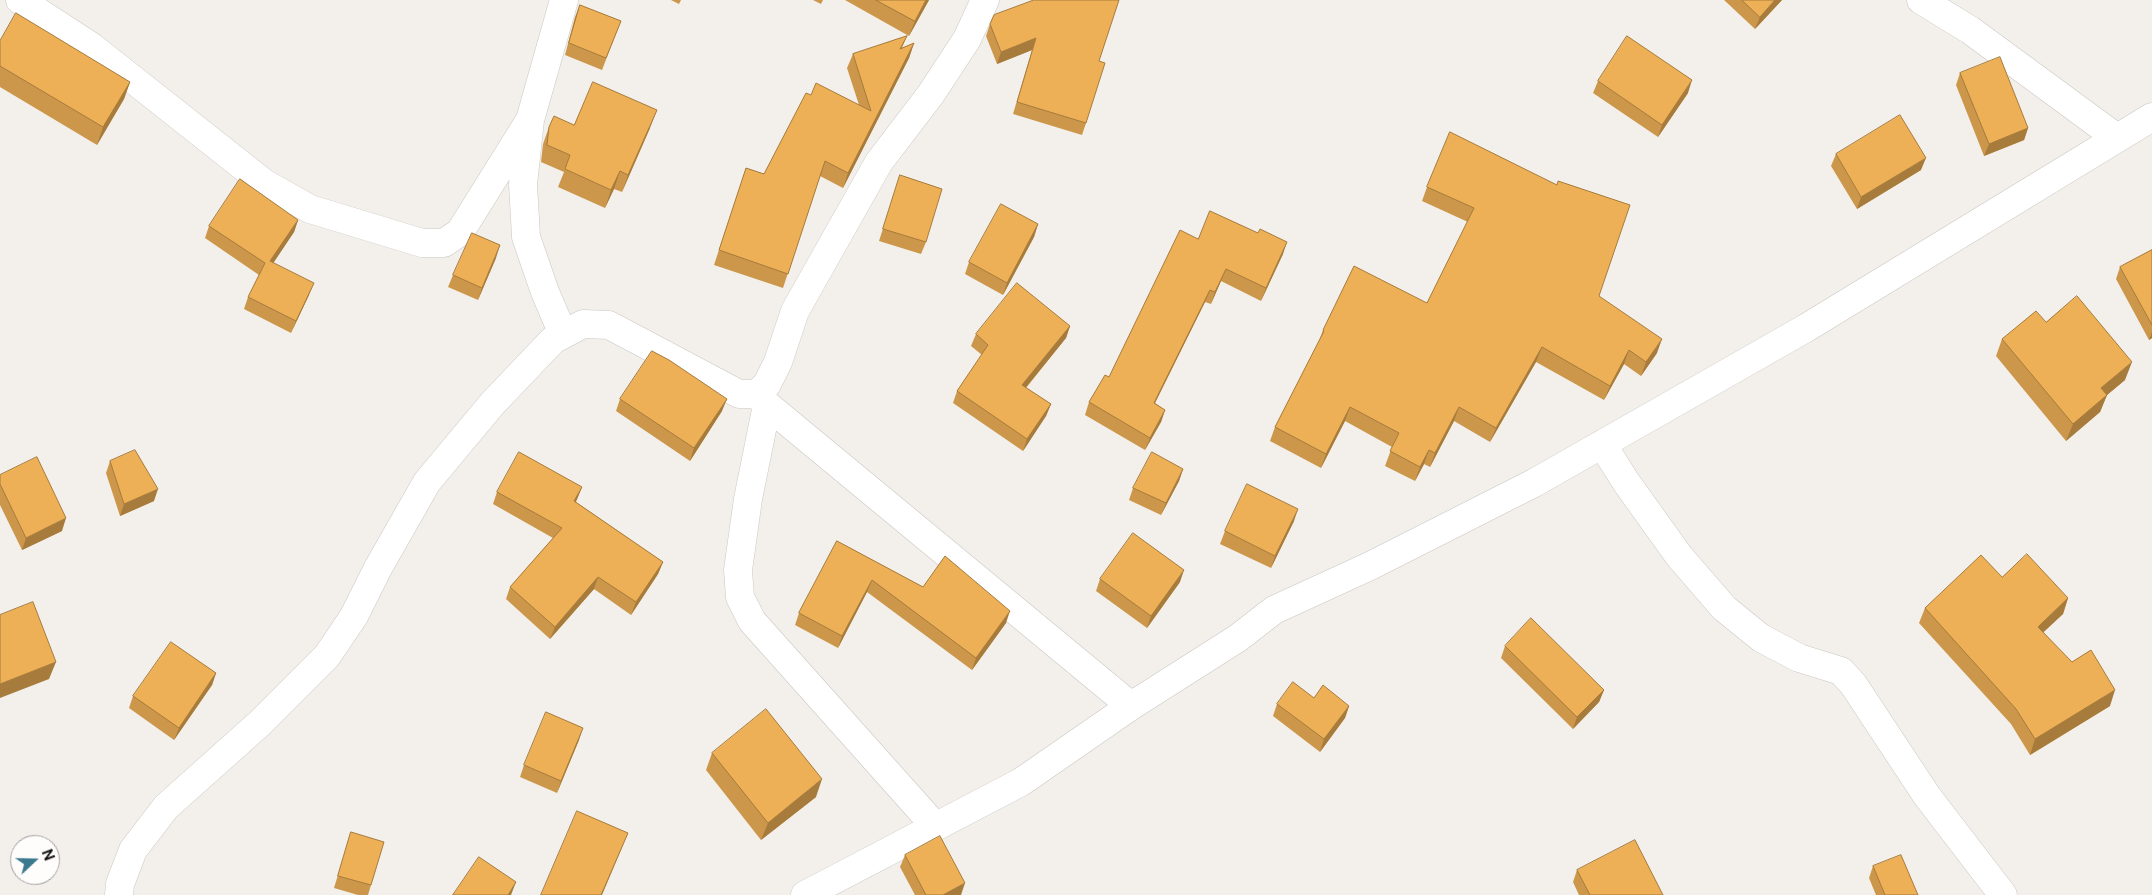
<!DOCTYPE html>
<style>
body{margin:0}
#map{position:relative;width:2152px;height:895px;overflow:hidden;background:#f3f0eb;font-family:"Public Sans",sans-serif}
canvas{display:block}
.north{position:absolute;left:10px;top:835px;width:50px;height:50px;box-sizing:border-box;background:#fffdfb;border:1px solid #a19f9e;border-radius:50%;rotate:69deg;font-size:14px;font-weight:700;line-height:20px;text-align:center;color:#141312}
.north::after{content:'';display:block;margin:auto;width:18px;height:22px;background:#3b7a8e;clip-path:polygon(50% 0,100% 100%,50% 72%,0 100%)}
</style>
<div id="map">
<canvas width="2152" height="895"></canvas>
<div class="north">N</div>
</div>
<script>
const context = document.querySelector('canvas').getContext('2d');
context.lineJoin = 'round';
function strokePath(path, color, width, dash) { context.strokeStyle = color; context.lineWidth = width; context.lineCap = dash ? 'butt' : 'round'; context.setLineDash(dash || []); context.stroke(path); }
function fillPath(path, color) { context.fillStyle = color; context.fill(path, 'evenodd'); }
const minor = new Path2D(`
 M20,0L92,47L264,183L310,209L422,243H444L460,232L530,120
 M1921,0L1970,30L2117,138
 M563,334L545,292L526,237L523,184L530,120L564,0
 M757,394L767,405L748,499L738,570L740,597L752,621L935,826
 M767,405L1131,706
 M1602,444L1626,482L1679,556L1724,608L1761,638L1799,658L1841,671L1853,684L1927,796L2003,895
 M119,895L120,884L133,850L166,807L260,723L327,656L354,616L378,568L427,482L492,404L553,340L583,324L609,325L739,394H757L767,384L778,362L795,311L879,162L931,94L967,39L985,0
 M805,895L1021,782L1131,706L1238,638L1274,610L1370,566L1534,483L1806,328L2152,117`);
strokePath(minor, '#cac7c2', 29);
strokePath(minor, '#fff', 28);
fillPath(new Path2D(`
 M671,0H681L679,4Z
 M813,0H823L821,4Z
 M845,0H929L909,36Z
 M1724,0H1782L1755,29Z
 M580,5L621,21L602,70L565,55L575,17Z
 M990,24L1099,61L1086,123L1082,135L1013,114L1032,50L997,64L986,36Z
 M907,36L902,48L914,43L909,58L843,188L820,176L783,288L714,265L746,168L764,174L811,95L859,105L847,68L853,54Z
 M0,41L130,82L124,99L97,145L0,87Z
 M1960,73L2028,128L2024,140L1984,156L1956,85Z
 M1598,81L1688,93L1658,137L1593,93Z
 M574,125L650,128L622,192L614,189L605,208L558,187L564,172L541,162L543,144L549,127Z
 M1450,132L1599,296L1657,353L1641,376L1624,364L1604,400L1536,362L1490,442L1454,421L1430,467L1424,464L1415,481L1385,466L1392,447L1345,421L1321,468L1270,441L1275,427L1318,344L1323,330L1427,303L1468,222L1422,201L1427,187Z
 M1836,154L1921,170L1857,209L1831,166Z
 M900,175L926,242L921,254L879,241Z
 M298,220L294,232L273,263L309,295L291,333L244,309L248,297L259,275L205,238L209,226Z
 M1038,224L1034,237L1003,295L965,274L969,262Z
 M1198,239L1283,254L1261,301L1221,281L1211,304L1205,302L1155,403L1165,410L1161,422L1145,450L1085,415L1089,402L1109,377Z
 M2152,250V338L2149,340L2116,279L2120,267Z
 M496,258L478,300L448,287L453,275Z
 M2046,322L2125,380L2107,395L2100,412L2066,441L1996,356L2002,339Z
 M1070,326L1066,338L1026,388L1051,404L1046,416L1023,451L953,403L957,391L982,355L971,346L976,334Z
 M620,399L722,411L690,461L616,411Z
 M110,461L154,501L120,516L106,473Z
 M1183,469L1179,481L1161,515L1129,500L1133,488Z
 M0,475L62,531L22,550L0,505Z
 M582,487L576,502L663,562L658,574L631,615L594,589L550,639L506,599L510,587L553,538L493,504L497,492Z
 M1294,521L1271,568L1220,544L1225,531Z
 M837,541L923,587L1006,623L972,670L867,592L838,648L795,625L799,613Z
 M2002,577L2068,598L2063,614L2043,632L2110,706L2030,755L2011,724L1919,623L1925,608Z
 M1100,579L1180,582L1147,628L1096,591Z
 M1505,646L1604,690L1599,702L1573,729L1501,658Z
 M216,673L212,685L174,740L129,708L133,696Z
 M1314,698L1349,706L1345,718L1320,752L1273,716L1277,704Z
 M579,740L557,793L520,777L524,765Z
 M712,753L816,797L761,840L706,770Z
 M351,832L371,885L368,895H358L334,888Z
 M905,855L961,895H915L900,867Z
 M1873,866L1918,895H1876L1869,878Z
 M1577,870L1663,895H1579L1573,882Z`), '#cc974a');
fillPath(new Path2D(`
 M926,0H929L909,36L915,21Z
 M1775,0H1782L1755,29L1760,17Z
 M1036,38L1032,50L997,64L1001,52Z
 M914,43L909,58L843,188L848,173Z
 M1692,80L1688,93L1658,137L1662,125Z
 M130,82L124,99L97,145L103,127Z
 M657,110L650,128L622,192L628,175Z
 M2028,128L2024,140L1984,156L1989,144Z
 M1926,158L1921,170L1857,209L1861,197Z
 M620,171L614,189L605,208L611,190Z
 M298,220L294,232L266,274L270,261Z
 M1038,224L1034,237L1003,295L1007,283Z
 M1287,242L1283,254L1261,301L1266,288Z
 M500,245L496,258L478,300L482,288Z
 M1226,269L1221,281L1211,304L1215,292Z
 M314,283L309,295L291,333L296,321Z
 M1210,290L1205,302L1149,415L1154,403Z
 M1070,326L1066,338L1018,397L1022,385Z
 M2152,332V338L2149,340Z
 M1662,339L1657,353L1641,376L1646,362Z
 M1542,347L1536,362L1490,442L1496,428Z
 M1629,350L1624,364L1604,400L1610,386Z
 M2132,362L2125,380L2107,395L2100,412L2066,441L2073,424L2101,388Z
 M727,399L722,411L690,461L694,448Z
 M1051,404L1046,416L1023,451L1027,439Z
 M1350,407L1345,421L1321,468L1326,454Z
 M1459,407L1454,421L1430,467L1435,453Z
 M1165,410L1161,422L1145,450L1150,438Z
 M1429,450L1424,464L1415,481L1420,467Z
 M1183,469L1179,481L1161,515L1166,503Z
 M582,487L577,499L570,513L574,501Z
 M158,489L154,501L120,516L124,504Z
 M1298,509L1294,521L1271,568L1275,556Z
 M66,518L62,531L22,550L26,538Z
 M663,562L658,574L631,615L636,602Z
 M1184,570L1180,582L1147,628L1151,616Z
 M598,577L594,589L550,639L555,627Z
 M872,580L867,592L838,648L842,636Z
 M2068,598L2063,614L2032,643L2038,627Z
 M1010,611L1006,623L972,670L976,658Z
 M56,662L49,679L0,698V684Z
 M216,673L212,685L174,740L179,728Z
 M1604,690L1599,702L1573,729L1577,717Z
 M2115,690L2110,706L2030,755L2035,739Z
 M1349,706L1345,718L1320,752L1324,739Z
 M583,728L579,740L557,793L561,781Z
 M822,779L816,797L761,840L768,823Z
 M628,833L621,850L602,895H601Z
 M516,882L511,895H508Z
 M965,883L961,895H943Z`), '#a67b3c');
const building = new Path2D(`
 M876,0H926L915,21Z
 M1034,0H1119L1099,61L1105,63L1086,123L1017,102L1036,38L1001,52L990,24L994,15Z
 M1742,0H1775L1760,17Z
 M580,5L621,21L606,58L569,43Z
 M16,13L130,82L103,127L0,66V41Z
 M907,36L900,49L914,43L848,173L825,161L788,274L719,250L746,168L764,174L806,93L811,95L816,83L871,111L853,54Z
 M1627,36L1692,80L1662,125L1598,81Z
 M2000,57L2028,128L1989,144L1960,73Z
 M593,82L657,110L628,175L620,171L611,190L565,169L570,155L547,145L549,127L554,116L574,125Z
 M1900,115L1926,158L1861,197L1836,154Z
 M1450,132L1557,185L1558,181L1630,205L1599,296L1662,339L1646,362L1629,350L1610,386L1542,347L1496,428L1459,407L1435,453L1429,450L1420,467L1390,451L1399,433L1350,407L1326,454L1275,427L1324,331L1323,330L1354,266L1427,303L1474,208L1427,187Z
 M900,175L942,189L926,242L883,229Z
 M240,179L298,220L270,261L314,283L296,321L248,297L265,263L209,226Z
 M1001,204L1038,224L1007,283L969,262Z
 M1210,211L1258,233L1260,229L1287,242L1266,288L1226,269L1215,292L1210,290L1154,403L1165,410L1150,438L1089,402L1105,375L1109,377L1180,230L1198,239Z
 M472,233L500,245L482,288L453,275Z
 M2152,250V325L2120,267Z
 M1017,283L1070,326L1022,385L1051,404L1027,439L957,391L988,345L976,334Z
 M2077,296L2132,362L2101,388L2107,395L2073,424L2002,339L2036,311L2046,322Z
 M652,351L669,360L727,399L694,448L620,399Z
 M135,450L158,489L124,504L110,461Z
 M519,452L582,487L574,501L663,562L636,602L598,577L555,627L510,587L562,528L497,492Z
 M1152,452L1183,469L1166,503L1133,488Z
 M37,457L66,518L26,538L0,484V475Z
 M1247,484L1298,509L1275,556L1225,531Z
 M1133,533L1184,570L1151,616L1100,579Z
 M837,541L923,587L945,556L1010,611L976,658L872,580L842,636L799,613Z
 M2027,554L2068,598L2038,627L2072,662L2091,650L2115,690L2035,739L2016,709L1925,608L1981,555L2002,577Z
 M33,602L56,662L0,684V615Z
 M1531,618L1604,690L1577,717L1505,646Z
 M171,642L216,673L179,728L133,696Z
 M1293,682L1314,698L1323,685L1349,706L1324,739L1277,704Z
 M766,709L822,779L768,823L712,753Z
 M546,712L583,728L561,781L524,765Z
 M577,811L628,833L601,895H541Z
 M351,832L384,842L371,885L338,876Z
 M940,836L965,883L943,895H926L905,855Z
 M1635,840L1663,895H1590L1577,870Z
 M1901,855L1918,895H1885L1873,866Z
 M479,857L516,882L508,895H453Z`);
fillPath(building, '#edb056');
strokePath(building, '#a67b3c', 1);
</script>
